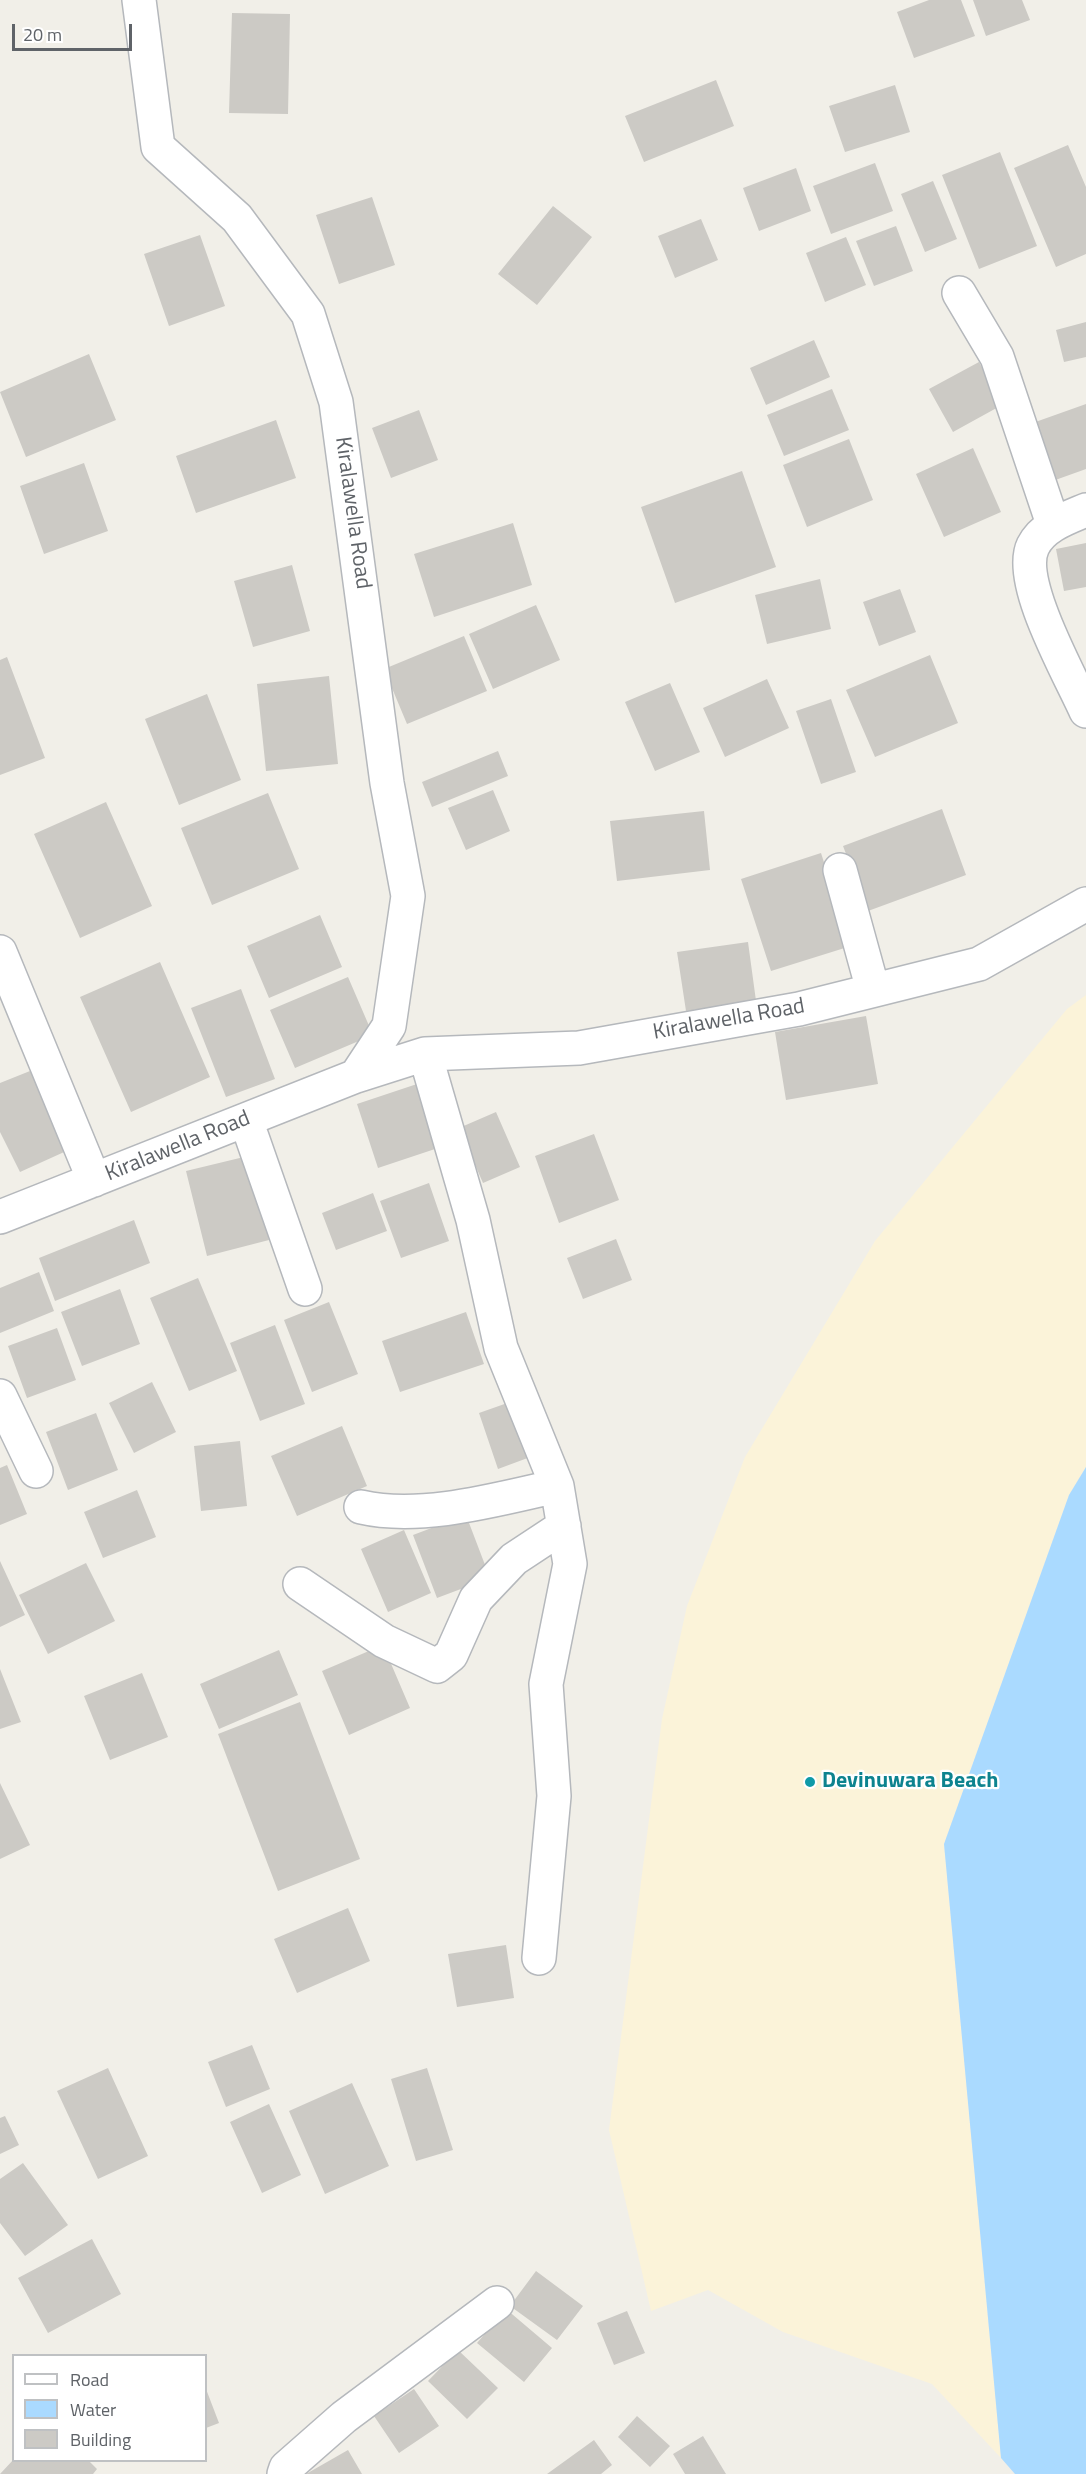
<!DOCTYPE html>
<style>
body{margin:0}
#map{position:relative;width:1086px;height:2474px;overflow:hidden;background:#f1efe8;font-family:"Titillium Web",sans-serif}
canvas{display:block}
.legend{position:absolute;left:12px;top:2354px;width:195px;height:108px;box-sizing:border-box;background:#fff;border:2px solid #bfc1c3;margin:0;padding:8px 10px;list-style:none;font-size:18px;color:#5f6368}
.legend li{display:flex;align-items:center;gap:12px;height:30px}
.legend b{width:30px;border:2px solid #bfc1c3}
.scale{position:absolute;left:12px;top:24px;width:120px;height:27px;box-sizing:border-box;border:3px solid #5f6368;border-top:0;padding-left:8px;font-size:18px;line-height:21px;white-space:nowrap;color:#5f6368;-webkit-text-stroke:4px #fff;paint-order:stroke}
</style>
<div id="map">
<canvas width="1086" height="2474"></canvas>
<ul class="legend">
<li><b style="height:8px;background:#fff"></b>Road</li>
<li><b style="height:16px;background:#aadaff"></b>Water</li>
<li><b style="height:16px;background:#cccac5"></b>Building</li>
</ul>
<div class="scale">20 m</div>
</div>
<script>
const context = document.querySelector('canvas').getContext('2d');
context.lineJoin = 'round';
function fillPath(path, color) { context.fillStyle = color; context.fill(path, 'evenodd'); }
function strokePath(path, color, width, dash) { context.strokeStyle = color; context.lineWidth = width; context.lineCap = dash ? 'butt' : 'round'; context.setLineDash(dash || []); context.stroke(path); }
function drawText(font, color, halo, rows, align = 'center') {
  context.font = font + ' "Titillium Web",sans-serif'; context.lineWidth = 4.5; context.setLineDash([]); context.textBaseline = 'middle'; context.strokeStyle = halo; context.fillStyle = color; for (const [text, x, y, turn = 0] of rows) {
    context.save(); context.translate(x, y); context.rotate((+turn || 0) * Math.PI / 180); context.textAlign = isNaN(turn) ? turn : align; if (halo) context.strokeText(text, 0, 0); context.fillText(text, 0, 0); context.restore();
  }
}
fillPath(new Path2D(`
 M1086,995V1467L1069,1495L944,1844L1001,2458L932,2384L783,2332L708,2290L651,2311L609,2130L662,1719L687,1606L745,1457L875,1241L1067,1009Z`), '#fbf3d9');
fillPath(new Path2D(`
 M1086,1467V2474H1015L1001,2458L944,1844L1069,1495Z`), '#aadaff');
fillPath(new Path2D(`
 M929,0H961L975,36L914,58L897,12Z
 M973,0H1022L1030,20L986,36Z
 M232,13L290,14L288,114L229,113Z
 M716,80L734,126L644,162L625,116Z
 M895,85L910,132L845,152L829,106Z
 M1068,145L1086,187V254L1056,267L1014,168Z
 M1000,152L1037,246L979,269L942,175Z
 M875,163L893,211L831,234L813,186Z
 M796,168L811,211L759,231L743,188Z
 M933,181L957,239L925,252L901,194Z
 M372,197L395,265L339,284L316,215Z
 M553,206L592,237L537,305L498,274Z
 M701,219L718,260L675,278L658,236Z
 M896,226L913,271L874,286L856,241Z
 M200,235L225,306L169,326L144,254Z
 M846,237L866,285L825,302L806,253Z
 M1086,322V357L1064,362L1056,330Z
 M814,340L830,377L766,405L750,368Z
 M89,354L116,420L26,457L0,392Z
 M979,362L1002,405L953,432L929,389Z
 M832,389L849,430L784,456L767,415Z
 M1086,404V469L1047,483L1027,425Z
 M419,410L438,460L391,478L372,428Z
 M276,420L296,478L196,513L176,456Z
 M849,439L873,500L807,527L783,465Z
 M973,448L1001,512L944,537L916,474Z
 M84,463L108,531L44,554L20,486Z
 M742,471L776,567L675,603L641,507Z
 M513,523L532,585L434,617L414,554Z
 M1086,543V587L1064,591L1056,549Z
 M292,565L310,631L253,647L234,581Z
 M820,579L831,629L767,644L755,595Z
 M900,589L916,632L879,646L863,602Z
 M536,605L560,660L493,689L469,634Z
 M464,636L487,691L407,724L384,669Z
 M930,655L958,723L875,757L846,690Z
 M7,657L45,758L0,775V660Z
 M329,676L338,764L266,771L257,684Z
 M767,679L789,728L725,757L703,708Z
 M670,683L700,752L655,771L625,702Z
 M207,694L241,780L179,805L145,719Z
 M831,699L856,772L821,784L796,711Z
 M498,751L508,776L432,807L422,782Z
 M493,790L510,831L466,850L448,808Z
 M268,793L299,869L212,905L181,828Z
 M106,802L152,906L80,938L34,834Z
 M942,809L966,875L868,911L843,846Z
 M704,811L710,870L617,881L610,821Z
 M821,853L851,946L771,971L741,879Z
 M320,915L342,967L269,998L247,946Z
 M748,942L756,1001L686,1011L677,952Z
 M160,962L210,1077L131,1112L80,997Z
 M348,977L373,1035L295,1068L270,1010Z
 M241,989L275,1079L226,1097L191,1008Z
 M866,1016L878,1084L786,1100L775,1032Z
 M35,1069L73,1148L20,1172L0,1132V1083Z
 M417,1084L438,1148L378,1168L357,1104Z
 M496,1112L520,1167L483,1183L459,1128Z
 M594,1134L619,1200L559,1223L535,1156Z
 M248,1156L269,1240L207,1256L186,1171Z
 M429,1183L449,1241L401,1258L380,1201Z
 M373,1193L387,1231L336,1250L322,1213Z
 M134,1220L150,1263L55,1301L39,1258Z
 M616,1239L632,1280L583,1299L567,1258Z
 M39,1272L54,1311L0,1333V1288Z
 M198,1278L237,1371L189,1391L150,1298Z
 M120,1289L140,1344L82,1366L61,1312Z
 M329,1302L358,1374L312,1392L284,1320Z
 M466,1312L484,1364L400,1392L382,1341Z
 M275,1325L305,1404L260,1421L230,1343Z
 M57,1328L76,1380L27,1398L8,1346Z
 M152,1382L176,1432L134,1453L109,1403Z
 M513,1401L533,1456L498,1469L479,1413Z
 M96,1413L118,1470L68,1490L46,1432Z
 M342,1426L367,1486L297,1516L271,1456Z
 M240,1441L247,1506L201,1511L194,1446Z
 M7,1465L27,1514L0,1525V1468Z
 M137,1490L156,1537L103,1558L84,1512Z
 M466,1515L490,1578L437,1598L413,1535Z
 M404,1530L431,1593L388,1612L361,1549Z
 M0,1561L25,1615L0,1627Z
 M86,1563L115,1621L48,1654L19,1595Z
 M383,1645L410,1708L349,1735L322,1671Z
 M279,1650L298,1695L219,1729L200,1684Z
 M0,1669L21,1722L0,1729Z
 M142,1673L168,1737L110,1760L84,1696Z
 M300,1702L360,1859L278,1891L218,1734Z
 M0,1783L30,1845L0,1859Z
 M348,1908L370,1961L297,1993L274,1939Z
 M506,1945L514,1998L457,2007L448,1954Z
 M252,2045L270,2089L226,2107L208,2062Z
 M108,2068L148,2156L98,2179L57,2091Z
 M427,2068L453,2150L416,2161L391,2079Z
 M352,2083L389,2166L325,2194L289,2111Z
 M269,2104L301,2175L262,2193L230,2122Z
 M5,2116L19,2145L0,2154V2118Z
 M23,2163L68,2225L25,2256L0,2223V2179Z
 M92,2239L121,2294L48,2333L18,2278Z
 M536,2271L583,2306L557,2340L510,2306Z
 M506,2309L552,2348L524,2382L477,2343Z
 M627,2311L645,2353L614,2365L597,2323Z
 M458,2350L498,2388L467,2419L428,2381Z
 M206,2389L219,2423L206,2428Z
 M414,2389L439,2426L399,2453L374,2416Z
 M637,2416L670,2446L650,2467L618,2437Z
 M703,2436L726,2474H685L673,2454Z
 M594,2440L612,2465L601,2474H547Z
 M348,2450L362,2474H306Z
 M14,2459V2460H88L97,2469L93,2474H0Z`), '#cccac5');
const minor = new Path2D(`
 M139,0L158,147L237,218L308,314L336,402L387,783L408,896L389,1026L356,1076
 M959,293L997,357L1053,524
 M1086,510C1067,518 1043,526 1033,546C1016,581 1070,675 1086,711
 M840,870L873,990
 M0,952L94,1180
 M425,1054L473,1220L501,1348L557,1486L570,1564L546,1684L554,1796L539,1958
 M246,1120L305,1289
 M0,1217L356,1076L425,1054L579,1048L799,1009L979,964L1086,904
 M0,1396L36,1471
 M361,1507C421,1521 498,1499 557,1486
 M300,1584L384,1641L437,1666L451,1655L476,1599L514,1559L564,1526
 M284,2474L286,2468L344,2417L497,2303`);
strokePath(minor, '#b5b8bc', 36);
strokePath(minor, '#fff', 33);
for (const [x, y, r, color] of [
 [810,1782,6,"#0f9aa8"]
]) { const dot = new Path2D(); dot.arc(x, y, r, 0, 2 * Math.PI); context.fillStyle = color; context.fill(dot); strokePath(dot, '#fff', 2); }
drawText('22px', '#5f6368', '#fff', [
 ["Kiralawella Road",352,513,82],
 ["Kiralawella Road",729,1020,-10],
 ["Kiralawella Road",178,1147,-22]
]);
drawText('bold 22px', '#0d838f', '#fff', [
 ["Devinuwara Beach",822,1782]
], 'left');
</script>
